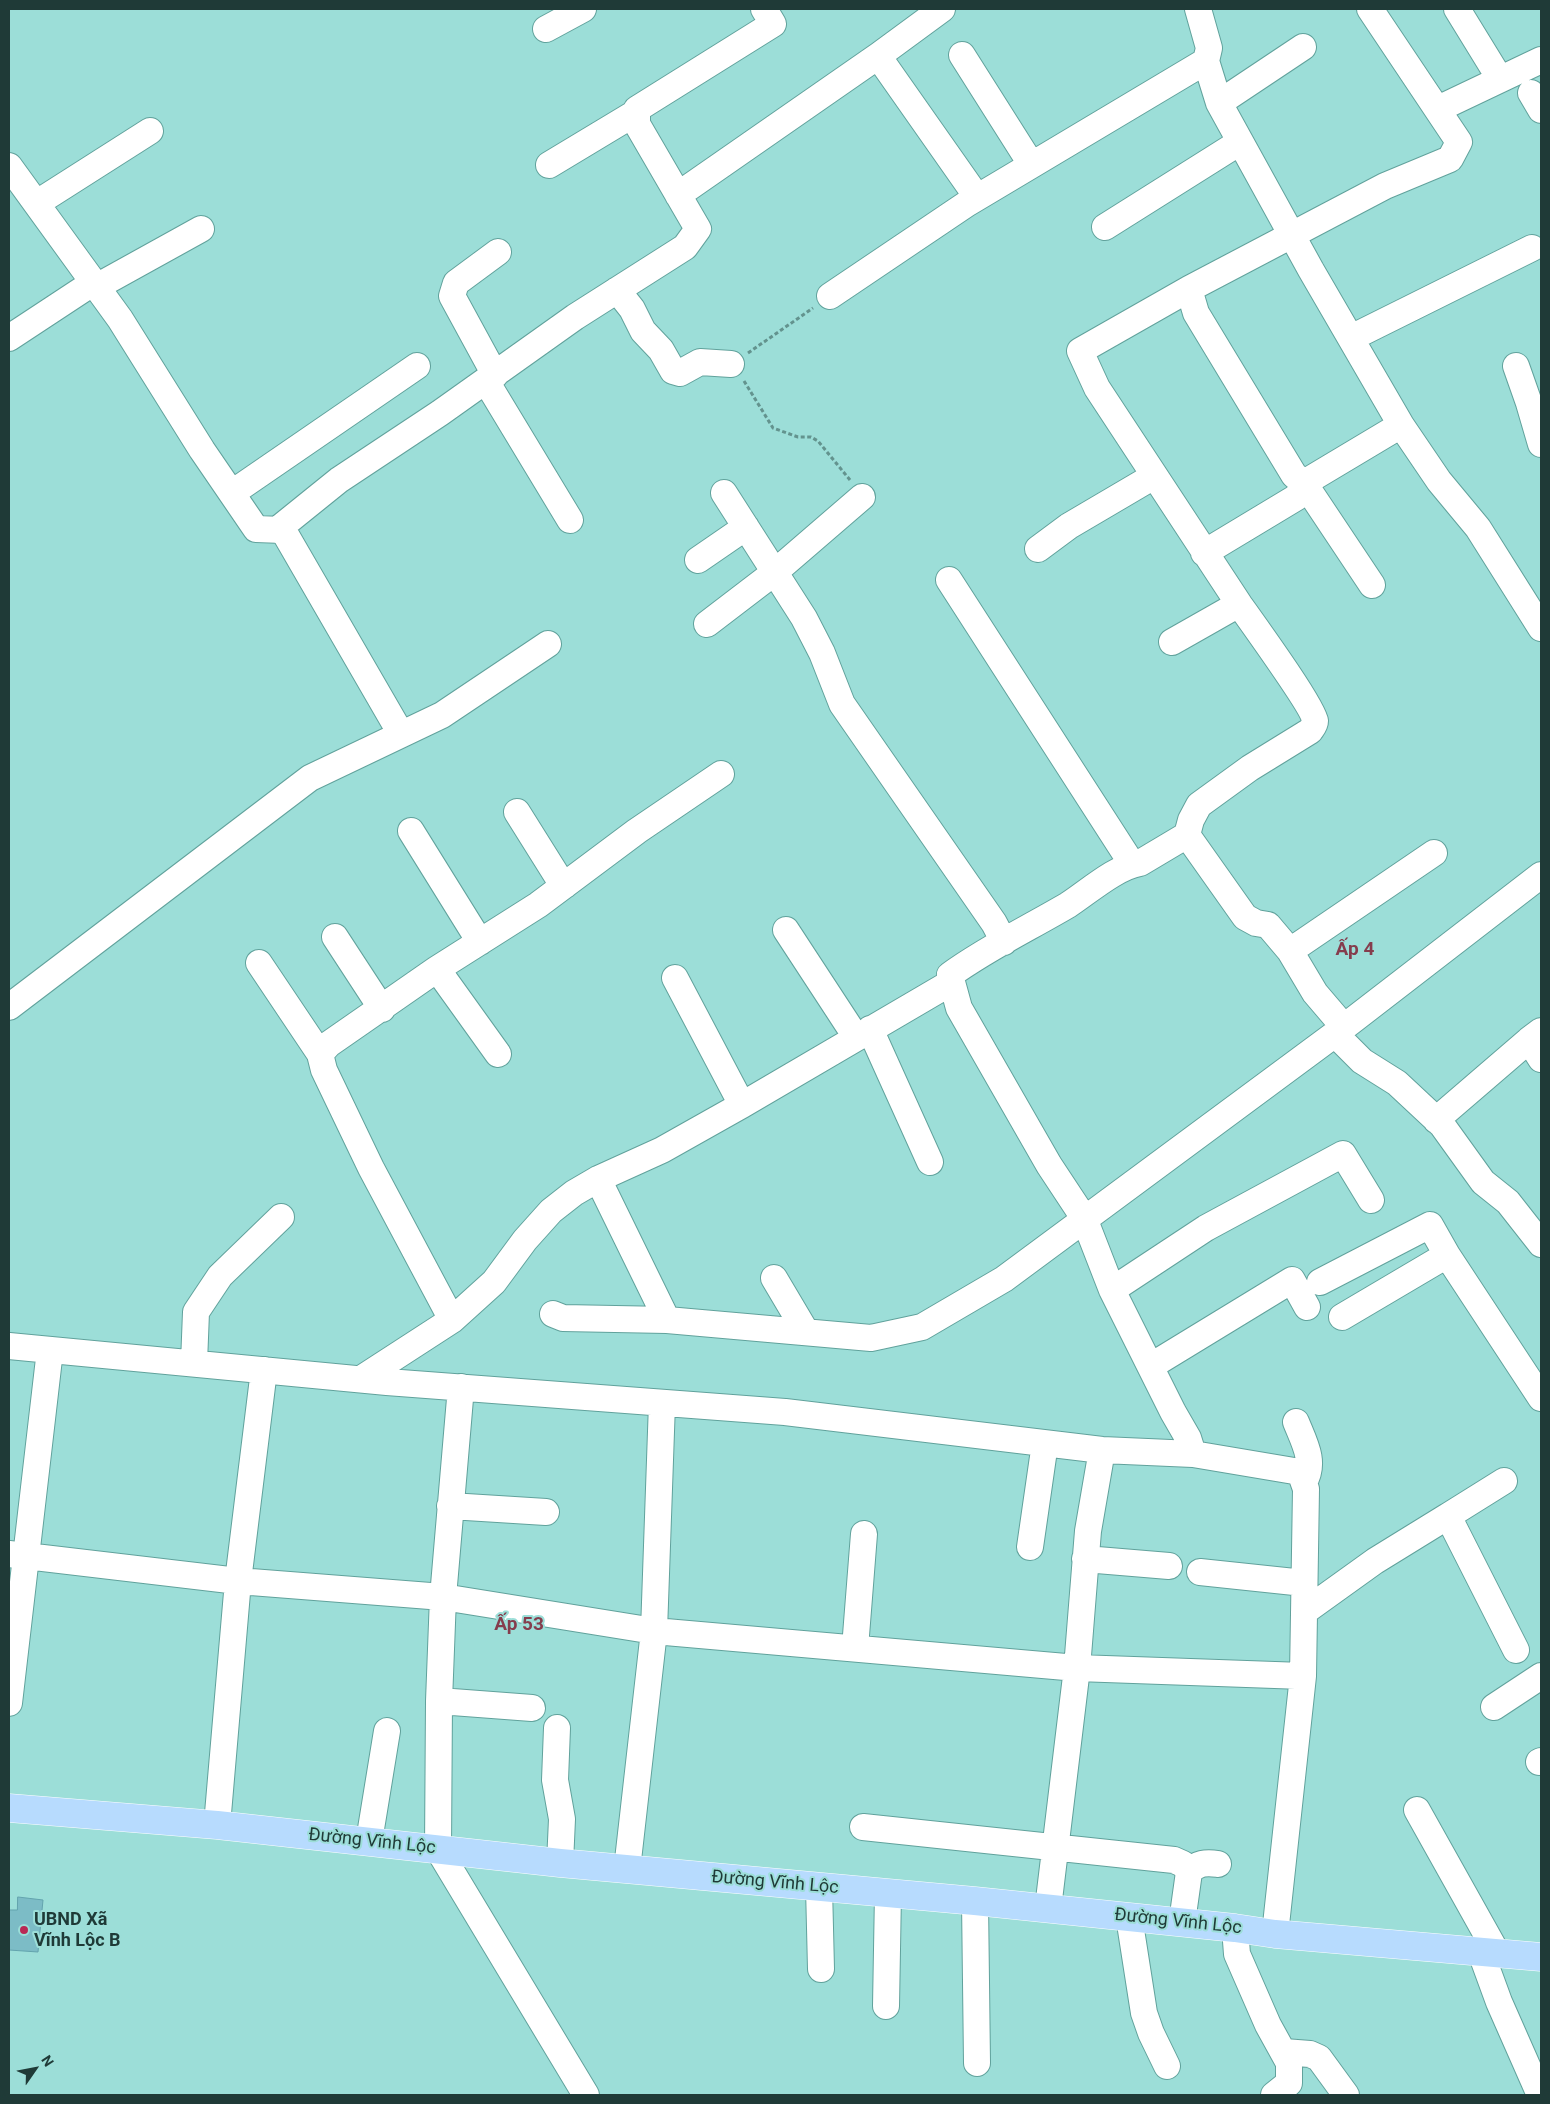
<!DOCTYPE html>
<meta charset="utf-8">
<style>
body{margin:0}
#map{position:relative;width:1550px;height:2104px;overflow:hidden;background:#9cded8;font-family:Roboto,sans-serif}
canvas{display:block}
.frame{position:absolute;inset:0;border:10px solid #1f3a37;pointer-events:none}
.north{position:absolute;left:10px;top:2044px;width:50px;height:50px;-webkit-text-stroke:4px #9cded8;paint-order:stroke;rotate:57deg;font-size:14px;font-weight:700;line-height:20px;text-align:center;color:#1f3a37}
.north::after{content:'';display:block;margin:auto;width:18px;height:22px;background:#1f3a37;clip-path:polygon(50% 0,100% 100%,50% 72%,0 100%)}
</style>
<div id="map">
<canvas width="1550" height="2104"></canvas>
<div class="frame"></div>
<div class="north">N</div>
</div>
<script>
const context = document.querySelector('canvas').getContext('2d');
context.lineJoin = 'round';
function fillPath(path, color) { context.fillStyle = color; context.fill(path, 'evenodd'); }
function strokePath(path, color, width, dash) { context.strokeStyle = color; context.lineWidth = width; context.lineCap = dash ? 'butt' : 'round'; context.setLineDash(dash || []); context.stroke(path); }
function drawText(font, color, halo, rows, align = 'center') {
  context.font = font + ' Roboto,sans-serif'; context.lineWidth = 4; context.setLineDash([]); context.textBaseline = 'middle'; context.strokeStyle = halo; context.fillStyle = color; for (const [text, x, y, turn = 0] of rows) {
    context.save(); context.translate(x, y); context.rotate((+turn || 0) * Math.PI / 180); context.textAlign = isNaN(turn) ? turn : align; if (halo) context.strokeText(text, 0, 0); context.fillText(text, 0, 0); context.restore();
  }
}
const building = new Path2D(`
 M18,1897L43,1900L38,1952L9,1950V1910H17Z`);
fillPath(building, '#7cbcc6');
strokePath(building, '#63a3ad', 1);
const minor = new Path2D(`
 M942,9L878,56L977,197
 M1198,9L1209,48L1206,61L1219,103L1311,270L1401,425L1439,481L1478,528L1541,628
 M1457,9L1500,79
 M546,29L583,9
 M962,55L1031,164
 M1531,93L1541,110
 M1219,103L1303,47
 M1438,109L1541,60
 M549,165L637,112
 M9,166L120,319L202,450L256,529L283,530L401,734
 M678,195L878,56
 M37,203L150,131
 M1105,227L1240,142
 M98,286L201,229
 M1189,289L1196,313L1294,475L1304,483L1401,425
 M617,290L632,309L643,331L661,350L673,371L680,373L700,362L731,364
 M830,296L968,203L1206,61
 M9,338L94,282
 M1351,338L1532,248
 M1516,366L1529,403L1541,444
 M495,375L452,296L456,283L498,252
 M486,381L570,520
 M232,493L417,366
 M724,493L804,618L822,653L842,704L994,923L1004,942
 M277,530L339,480L440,413L575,317L685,247L698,229L637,124V109L773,24L764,9
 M1038,549L1069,526L1154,476
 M1204,553L1297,497L1304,483L1372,585
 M698,560L746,527
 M949,580L1132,864
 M1239,604C1251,621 1314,708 1315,721C1315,725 1312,728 1310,731L1250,768L1199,805L1191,820L1187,835L1245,917L1256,923L1268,925L1290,951
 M707,624L775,572L862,497
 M1172,642L1239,604L1097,388L1080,351L1189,289L1385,186L1450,159L1459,142L1370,9
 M517,812L559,879L565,885
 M411,831L480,942
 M1187,835L1140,863C1116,867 1088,892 1068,905C1029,928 987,948 950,975L959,1008L1049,1165L1084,1218L1112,1290L1173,1412L1188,1438L1193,1454
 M786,930L856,1037
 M335,937L382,1009
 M259,963L320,1054L324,1070L371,1168L452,1320
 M437,969L498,1054
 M675,978L742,1105
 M9,1007L310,778L442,715L548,644
 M1344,1027L1315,993L1290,951L1434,853
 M870,1029L930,1162
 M1335,1034L1362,1061L1397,1083L1442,1125L1483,1182L1508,1202L1541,1244
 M1529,1040L1541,1059
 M320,1054L329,1044L437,969L538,905L637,831L721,774
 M1436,1120L1529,1040L1541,1031
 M598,1179L667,1320
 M774,1278L806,1332
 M1320,1282L1430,1225L1447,1255L1541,1398
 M1112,1290L1206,1228L1343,1154L1371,1200
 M553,1314L563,1318L667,1320L871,1338L922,1327L1004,1279L1335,1034L1541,875
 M1342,1317L1447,1255
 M9,1346L387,1382L785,1412L1102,1450L1193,1454L1300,1472L1306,1489L1303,1676L1275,1934
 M194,1363L196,1312L220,1276L281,1217
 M1151,1366L1292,1280L1307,1307
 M361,1379L452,1320L494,1282L525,1240L551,1211L574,1193L598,1179L662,1150L742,1105L952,982
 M461,1387L443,1597L439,1701L438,1849L586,2095
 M1296,1422C1304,1442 1316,1462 1304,1482
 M450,1506L546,1512
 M1448,1516L1504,1481
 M1030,1547L1045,1443
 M9,1554L238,1581L443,1597L654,1631L1077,1668L1303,1676
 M1085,1559L1169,1566
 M1200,1572L1304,1583
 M1304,1612L1375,1561L1448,1516L1516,1650
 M855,1648L864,1534
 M439,1701L532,1708
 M9,1703L50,1350
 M1494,1707L1541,1676
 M557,1728L555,1780L562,1819L560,1863
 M1539,1762L1541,1761
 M1417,1810L1497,1953
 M217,1825L238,1581L264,1370
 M863,1827L1174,1860L1183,1864L1189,1872
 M369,1841L387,1731
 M627,1869L654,1631L662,1403
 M819,1887L821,1969
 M975,1901L977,2063
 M1048,1908L1077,1668L1088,1531L1102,1450
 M1129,1917L1144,2013L1151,2033L1167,2066
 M1182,1922L1189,1872C1197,1863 1206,1862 1218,1864
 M1235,1928L1237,1954L1268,2025L1289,2063V2083L1274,2095
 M1480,1950L1499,2002L1540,2095
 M886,2006L888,1893
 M1284,2052L1310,2054L1319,2058L1346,2095`);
const major = new Path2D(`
 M9,1808L217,1825L560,1863L975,1901L1235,1928L1275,1934L1541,1957`);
strokePath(minor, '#61a29c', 28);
strokePath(major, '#fff', 29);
strokePath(new Path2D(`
 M748,353L813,308
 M744,381L773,428L798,437H811L818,441L850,480`), '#63938e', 3, [4, 2.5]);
strokePath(minor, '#fff', 26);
strokePath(major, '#b7dbfe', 28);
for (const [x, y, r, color] of [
 [24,1930,5,"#b92955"]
]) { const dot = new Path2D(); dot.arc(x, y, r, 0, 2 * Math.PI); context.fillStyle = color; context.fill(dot); strokePath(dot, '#9cded8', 2); }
drawText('18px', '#1f3a37', '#9cded8', [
 ["Đường Vĩnh Lộc",372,1842,6],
 ["Đường Vĩnh Lộc",775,1883,5],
 ["Đường Vĩnh Lộc",1178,1922,6]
]);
drawText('bold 18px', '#1f3a37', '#9cded8', [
 ["UBND Xã",34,1920],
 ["Vĩnh Lộc B",34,1941]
], 'left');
drawText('bold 19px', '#853d4d', '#9cded8', [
 ["Ấp 4",1355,950],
 ["Ấp 53",519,1625]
]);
</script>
